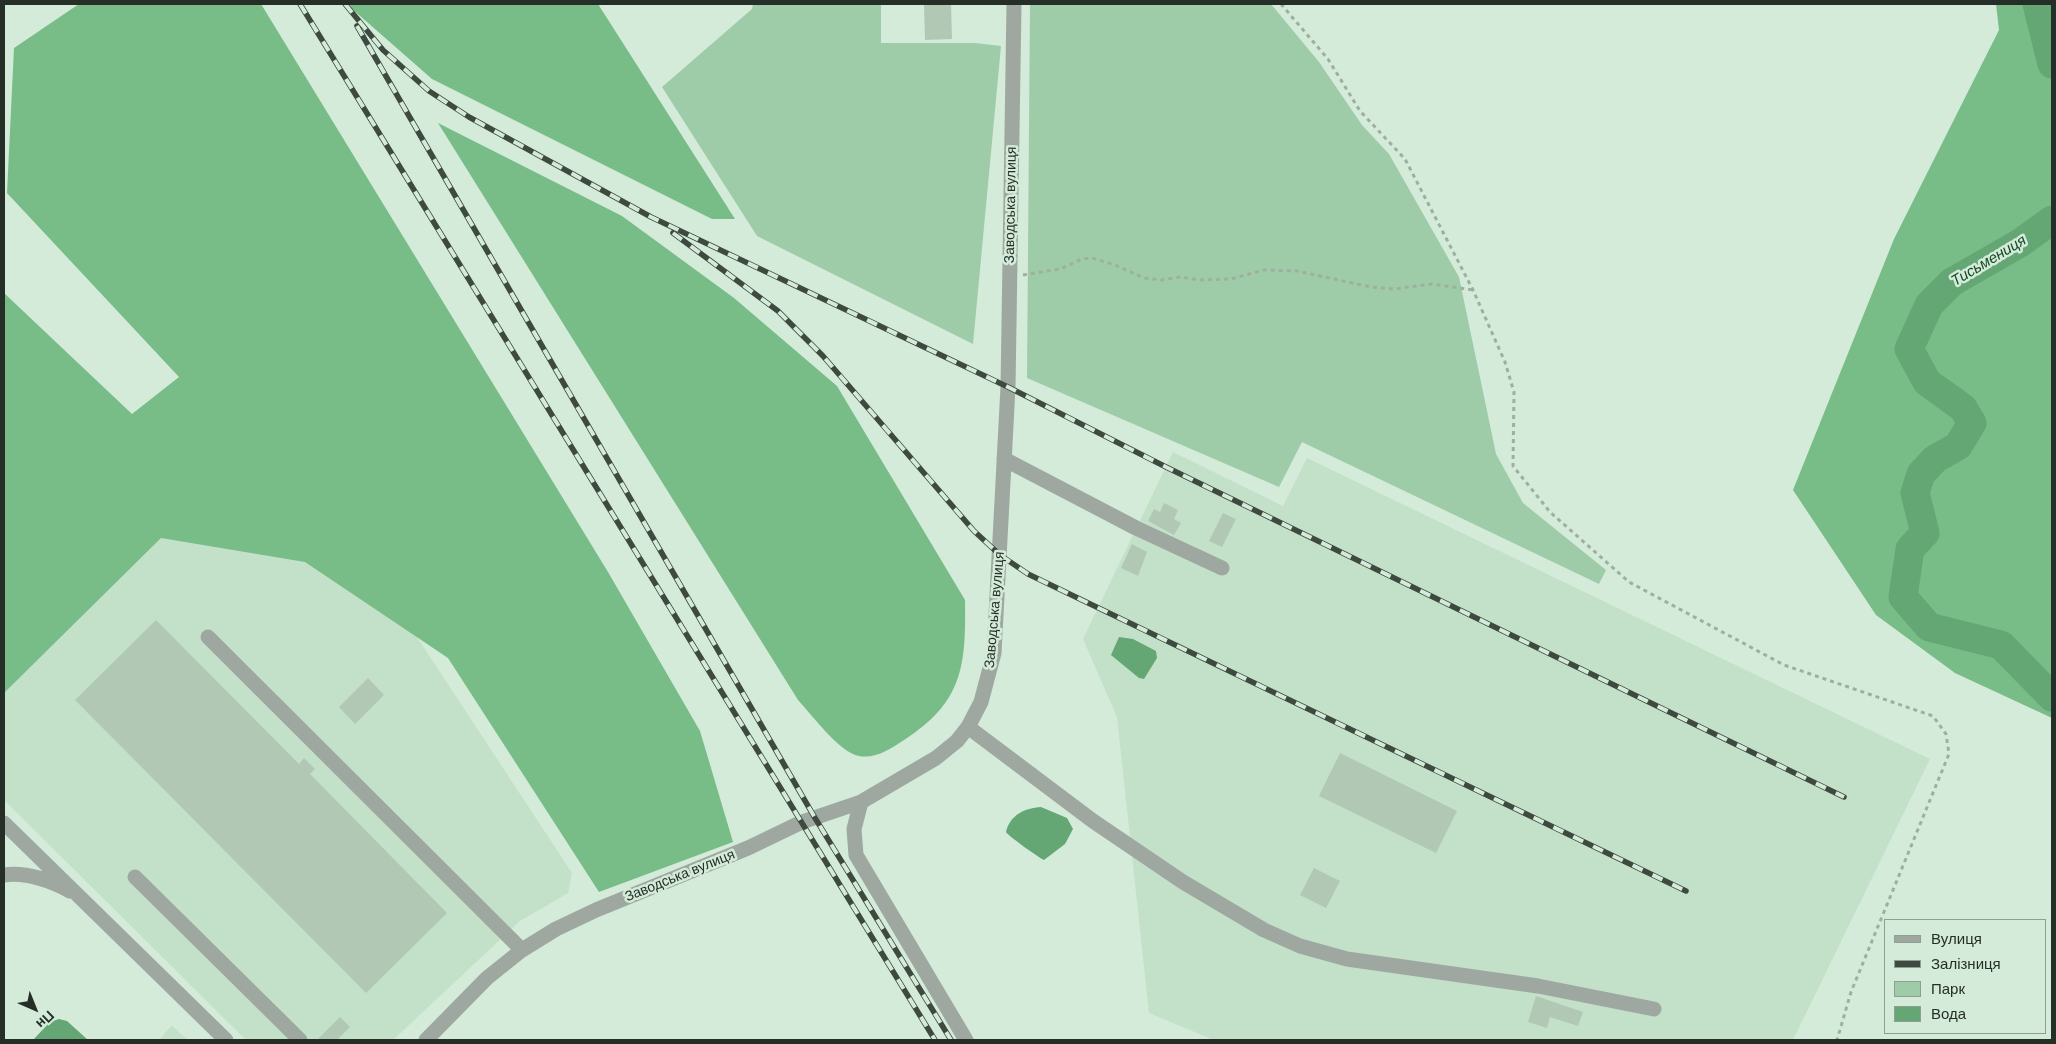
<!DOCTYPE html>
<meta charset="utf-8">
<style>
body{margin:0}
#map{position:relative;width:2056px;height:1044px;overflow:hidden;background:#d3ebd8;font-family:Helvetica,sans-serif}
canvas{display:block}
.frame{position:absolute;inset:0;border:5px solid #262f27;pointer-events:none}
.legend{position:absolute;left:1884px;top:919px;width:162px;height:115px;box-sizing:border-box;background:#d3ebd8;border:1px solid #8ea091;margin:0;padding:6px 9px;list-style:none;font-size:15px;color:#262f27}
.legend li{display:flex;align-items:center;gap:10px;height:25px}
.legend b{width:25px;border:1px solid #8ea091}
.north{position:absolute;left:10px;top:984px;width:50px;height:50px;-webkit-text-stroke:4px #d3ebd8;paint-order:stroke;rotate:136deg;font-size:14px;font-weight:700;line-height:20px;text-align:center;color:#262f27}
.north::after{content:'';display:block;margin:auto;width:18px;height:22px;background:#262f27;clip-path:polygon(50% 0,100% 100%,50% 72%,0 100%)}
</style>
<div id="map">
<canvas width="2056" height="1044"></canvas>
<div class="frame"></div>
<ul class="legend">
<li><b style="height:6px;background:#9ea8a0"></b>Вулиця</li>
<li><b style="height:6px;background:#3e493f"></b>Залізниця</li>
<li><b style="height:14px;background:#9ecca8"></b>Парк</li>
<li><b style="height:14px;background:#64a775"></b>Вода</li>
</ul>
<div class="north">Пн</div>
</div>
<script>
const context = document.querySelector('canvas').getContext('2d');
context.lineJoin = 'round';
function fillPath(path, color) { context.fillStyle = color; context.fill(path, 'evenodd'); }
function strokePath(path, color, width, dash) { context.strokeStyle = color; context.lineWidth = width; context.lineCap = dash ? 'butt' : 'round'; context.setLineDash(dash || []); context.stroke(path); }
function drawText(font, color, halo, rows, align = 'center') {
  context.font = font + ' Helvetica,sans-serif'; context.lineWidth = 5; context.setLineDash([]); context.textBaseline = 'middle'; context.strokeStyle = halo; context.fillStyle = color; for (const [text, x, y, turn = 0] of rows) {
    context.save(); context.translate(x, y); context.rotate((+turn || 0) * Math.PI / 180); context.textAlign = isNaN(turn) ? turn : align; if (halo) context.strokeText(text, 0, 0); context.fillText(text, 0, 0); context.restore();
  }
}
fillPath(new Path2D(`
 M233,357L572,873L568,893L520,921L393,1040H246L4,800V542Z
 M1173,452L1283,506L1307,458L1930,759L1793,1040H1214L1149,1013L1117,717L1083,639Z
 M172,1025V1026L188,1040H159Z`), '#c3e1c9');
fillPath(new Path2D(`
 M753,4H881V43H975L1001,46L973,344L757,236L662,87L752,9Z
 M1030,4H1271L1319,62L1362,125L1389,154L1459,277L1496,454L1523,503L1606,570L1599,584L1302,442L1279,487L1027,378Z`), '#9ecca8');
fillPath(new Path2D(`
 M79,4H261L608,572L700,731L733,842L599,892L448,658L305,562L161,538L4,693V293L132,414L179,377L7,193L14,48Z
 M350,4H598L735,219H712L432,79L351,8Z
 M1996,4H2052V718L1955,673L1876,615L1793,490L1894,239L1999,30Z
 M438,123L622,216L734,298L837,386L965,600C966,666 963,702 904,740C890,749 876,759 859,756C840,753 811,714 798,700Z`), '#78bc88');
fillPath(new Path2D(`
 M1119,637L1133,639L1156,651L1157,658L1144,679L1139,678L1111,655Z
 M1041,807L1067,818L1073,829L1065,844L1044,860C1041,859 1008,836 1006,832C1010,815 1025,808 1041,807Z
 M59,1019L67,1021L88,1040H33L50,1022Z`), '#64a775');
strokePath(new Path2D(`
 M2037,4L2052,64
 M2052,220L2020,243L1952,282L1929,305L1909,349L1927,382L1963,408L1972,423L1958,446L1935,459L1921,474L1915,493L1925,533L1910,549L1903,597L1929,627L2001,645L2052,697`), '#64a775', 29);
fillPath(new Path2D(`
 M924,4H951L952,39L925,40Z
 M1164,503L1178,510L1174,519L1181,523L1174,535L1148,521L1154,509L1160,512Z
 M1223,513L1236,519L1222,547L1209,541Z
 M1132,544L1147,552L1138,576L1121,568Z
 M156,620L299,764L304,758L315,769L310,774L447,913L366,993L75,700Z
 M368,678L384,695L355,724L339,707Z
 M1340,753L1457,811L1436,853L1319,796Z
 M1314,868L1340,881L1326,908L1300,895Z
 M1536,996L1583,1012L1578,1026L1550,1017L1547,1028L1528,1022Z
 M340,1017L350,1027L337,1040H317Z`), '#b1c8b5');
strokePath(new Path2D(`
 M1281,4L1328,59L1360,111L1405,159L1473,290L1505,362L1514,392L1513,466L1550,512L1629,582L1784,665L1933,716L1946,734L1949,754L1851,992L1837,1040
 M1023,275L1060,269L1082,259L1092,258L1115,265L1144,278L1162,280L1180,277L1199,280L1231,279L1264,270L1297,271L1371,287L1394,289L1433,284L1473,290`), '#9db0a0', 3, [4, 4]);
strokePath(new Path2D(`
 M1004,459L1136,528L1222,568
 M208,637L522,950
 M968,727L1093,821L1183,882L1264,930L1300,946L1347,959L1538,986L1654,1009
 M861,802L854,829L856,855L966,1040
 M4,823L226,1040
 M4,875C26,872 51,881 70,891
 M135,877L300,1040
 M426,1040L487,978L522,950L556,929L596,910L748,848L802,822L861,802L936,758L957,741L968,727L981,702L994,653L1008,387L1014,4`), '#9ea8a0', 15);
const rail = new Path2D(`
 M300,4L935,1040
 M345,4L383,50L429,91L469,117L651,217L1008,387L1166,467L1844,797
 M357,26L815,818L951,1040
 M673,233L778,311L823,356L974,531L1000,555L1028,574L1686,891`);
strokePath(rail, '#3e493f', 5.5);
strokePath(rail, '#d3ebd8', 4, [11]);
drawText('14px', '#262f27', '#d3ebd8', [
 ["Заводська вулиця",1011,205,-89],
 ["Заводська вулиця",995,610,-85],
 ["Заводська вулиця",680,876,-22]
]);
drawText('italic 15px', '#154826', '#d3ebd8', [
 ["Тисьмениця",1989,261,-31]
]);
</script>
